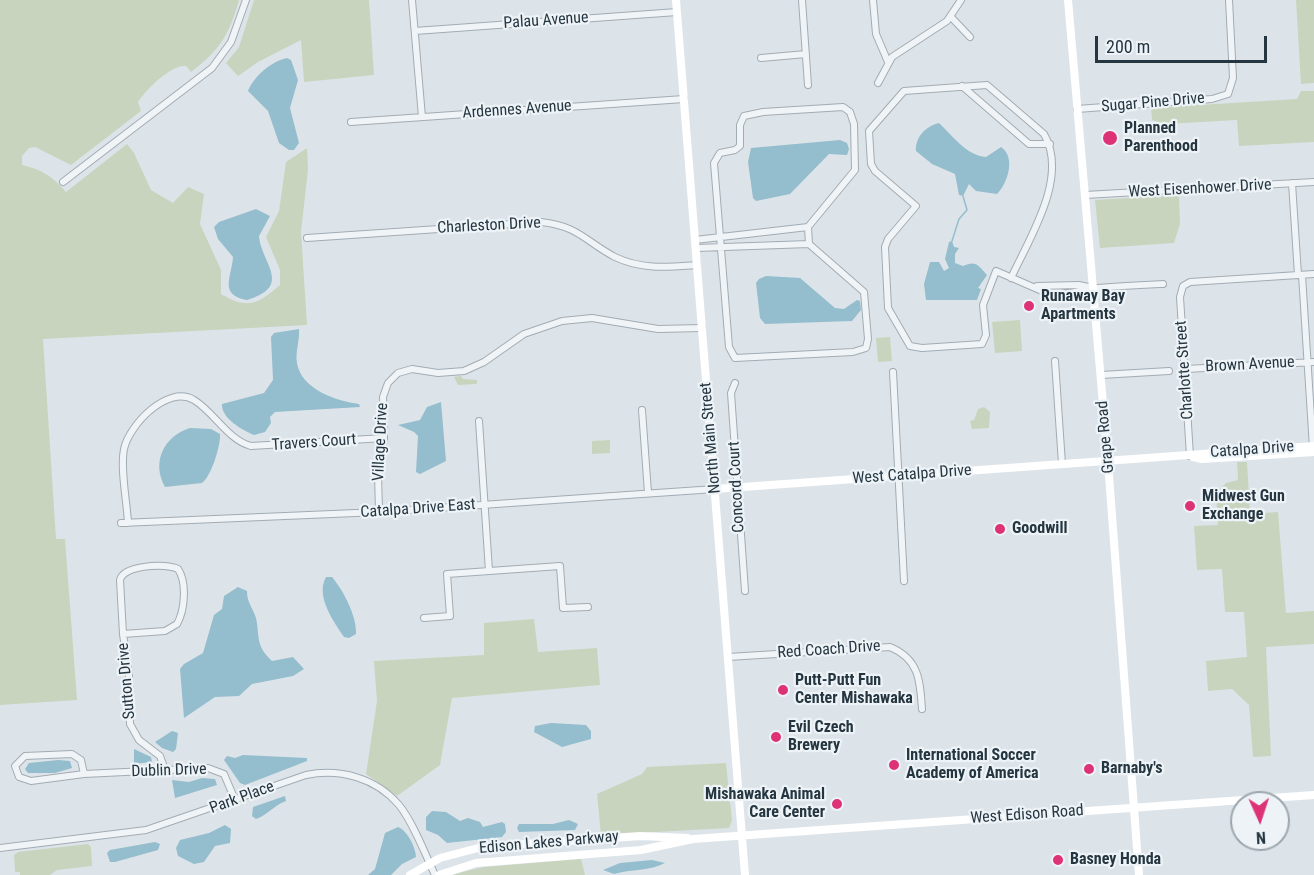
<!DOCTYPE html>
<style>
body{margin:0}
#map{position:relative;width:1314px;height:875px;overflow:hidden;background:#dde4e9;font-family:"Roboto Condensed",sans-serif}
canvas{display:block}
.north{position:absolute;left:1230px;top:791px;width:60px;height:60px;box-sizing:border-box;background:#edf3f6;border:2px solid #9da7ae;border-radius:50%;rotate:177deg;font-size:16px;font-weight:700;line-height:24px;text-align:center;color:#253641}
.north::after{content:'';display:block;margin:auto;width:21px;height:27px;background:#dd3376;clip-path:polygon(50% 0,100% 100%,50% 72%,0 100%)}
.scale{position:absolute;left:1095px;top:36px;width:172px;height:27px;box-sizing:border-box;border:3px solid #253641;border-top:0;padding-left:8px;font-size:18px;line-height:21px;white-space:nowrap;color:#253641;-webkit-text-stroke:4px #edf3f6;paint-order:stroke}
</style>
<div id="map">
<canvas width="1314" height="875"></canvas>
<div class="north">N</div>
<div class="scale">200 m</div>
</div>
<script>
const context = document.querySelector('canvas').getContext('2d');
context.lineJoin = 'round';
function fillPath(path, color) { context.fillStyle = color; context.fill(path, 'evenodd'); }
function strokePath(path, color, width, dash) { context.strokeStyle = color; context.lineWidth = width; context.lineCap = dash ? 'butt' : 'round'; context.setLineDash(dash || []); context.stroke(path); }
function drawText(font, color, halo, rows, align = 'center') {
  context.font = font + ' "Roboto Condensed",sans-serif'; context.lineWidth = 4.5; context.setLineDash([]); context.textBaseline = 'middle'; context.strokeStyle = halo; context.fillStyle = color; for (const [text, x, y, turn = 0] of rows) {
    context.save(); context.translate(x, y); context.rotate((+turn || 0) * Math.PI / 180); context.textAlign = isNaN(turn) ? turn : align; if (halo) context.strokeText(text, 0, 0); context.fillText(text, 0, 0); context.restore();
  }
}
fillPath(new Path2D(`
 M0,0H239C229,35 220,50 191,72L186,66C172,64 146,89 138,102L141,111L71,165L35,147L29,148L22,156V165C43,170 52,176 66,192L127,144L134,153L151,190L173,203L188,187L204,194L200,224L221,270V294C248,310 258,304 280,285V270L266,237L279,211L286,162L307,148L308,169L301,232L307,325L43,339L56,539H65L77,700L0,705Z
 M254,0H369L374,75L304,82L301,40L258,62L238,76L226,63L239,47Z
 M1296,0H1314V83L1301,84Z
 M1301,91H1314V142L1239,146L1237,120L1166,124L1152,120L1151,108L1297,99Z
 M1179,195L1180,224L1174,243L1100,248L1095,200Z
 M1020,320L1022,351L995,353L992,322Z
 M890,337L892,361L878,362L876,338Z
 M461,376L463,379L477,380V384L458,385L454,377Z
 M984,407L990,412L989,428L972,429L970,421L974,420L978,409Z
 M610,440V453L592,454V441Z
 M1237,462H1247L1250,514L1278,512L1286,613L1314,611V644L1266,647L1271,756L1253,757L1249,705L1232,689L1208,691L1206,661L1247,657L1244,612H1225L1222,569L1197,570L1194,526L1218,525L1216,493L1226,483L1238,480Z
 M534,619L538,652L597,648L600,685L452,698L440,765L397,796L366,774L377,701L374,661L484,655V623Z
 M726,763L732,820L729,828L601,835L597,794L642,774L647,767Z
 M88,844L91,847L92,866L57,870L50,875H20V872H15L14,855L18,852Z
 M581,859L585,875H450L484,867Z`), '#c8d4bd');
fillPath(new Path2D(`
 M287,58L291,60L298,80L290,108L299,143L294,150H289L279,143L268,111L248,91C254,76 272,61 287,58Z
 M939,123C953,136 967,156 986,157L1001,147C1016,157 1008,183 997,194L976,191L969,184L963,196L959,195L955,174L932,164L916,151C915,137 926,126 939,123Z
 M840,140L847,143L849,149L847,155L829,154L790,194L756,201L753,198L748,162L751,148Z
 M256,209L270,216L259,236C261,263 294,286 247,300C218,295 232,276 233,257L218,239L214,227L219,222Z
 M952,241L954,247L959,248L955,254V263L963,266C976,260 978,265 987,275L978,288L981,289L977,300H926L924,284L930,262H939L944,271L949,268L945,259L949,242Z
 M766,276L800,278L835,308L844,309L857,300L860,301L861,310L852,321L765,324L760,318L756,283L759,279Z
 M299,329C300,340 295,352 297,363C301,389 336,401 359,404L360,407L275,412L270,417L271,423L265,432L254,435C242,430 221,418 222,404L264,393L273,380L271,337L274,333Z
 M441,402L446,461L420,474L416,472L418,436L414,432L398,425L420,420L427,407Z
 M190,428L211,429L220,434C221,445 211,477 202,483L165,487C151,462 164,436 190,428Z
 M326,577H332C343,590 357,616 356,634L349,638L344,637C334,622 315,596 326,577Z
 M238,587L247,591C247,603 253,608 256,618C260,637 255,645 272,661L293,657L304,669L293,676L252,684L239,696L215,697L184,718L180,669L184,664L203,653L214,615L222,609L224,596Z
 M551,723L586,725L591,731V739L562,747L534,732L535,726Z
 M172,731L178,733L176,749L173,752L162,748L155,742Z
 M134,749L151,757L152,762L134,764Z
 M243,755L307,758V761L245,785L240,783L224,760L227,756L235,758Z
 M58,760L70,761L72,768L55,773H28L25,769L29,763Z
 M202,778L215,779L217,785L175,798L172,780L189,782Z
 M285,796L286,801C274,805 268,815 256,819L252,816L253,807Z
 M432,811L446,812L460,821L468,818L480,822L483,827L502,822L505,824L506,832L502,837L447,843L438,835L426,830V817Z
 M569,820L578,824L575,830L519,832L517,828L519,824H553Z
 M225,825L231,829L230,843L215,846L204,862L194,864L178,856L176,848L180,840L209,833Z
 M398,827C407,830 416,848 416,857L402,864L391,875H368L375,869L385,833Z
 M155,842L160,844L158,850L115,862H110L107,853L110,850Z
 M652,860L665,863C650,871 631,869 614,874L603,870L620,863Z`), '#94bdcd');
strokePath(new Path2D(`
 M952,241L959,219L967,210L963,196`), '#94bdcd', 1.5);
const street = new Path2D(`
 M412,0L422,117
 M802,0L808,85
 M873,0L876,34L888,62
 M951,17L970,37
 M415,31L677,12
 M761,58L806,54
 M878,83L892,57L947,21L961,0
 M962,86L1029,144H1050
 M1077,109L1212,99L1228,94L1233,78L1229,0
 M351,122L684,99
 M63,182L212,68L231,42L246,0
 M1292,183L1298,275
 M1085,195L1314,182
 M808,227L855,170L854,124L850,112L843,107L763,112L744,116L740,125V146L735,150L720,153L714,163L729,347L735,358L853,352L866,348L868,339L864,292L809,244
 M808,227L809,244
 M307,238L541,222C579,226 586,242 615,257C642,270 668,267 697,265
 M695,240L808,227
 M696,248L809,244
 M1302,275L1313,448
 M1011,278C1030,237 1069,177 1044,134L987,85L904,91L869,131L871,164L875,171L916,206L888,239L885,247L888,308L910,346L922,348L982,344L986,335L983,305L996,271L1049,294C1066,296 1080,290 1096,288C1118,286 1141,285 1163,284
 M1037,286L1079,285L1093,288
 M1055,361L1062,464
 M1186,369L1314,362
 M893,372L904,581
 M1101,375L1169,371
 M735,383L731,393L745,591
 M642,410L648,493
 M479,421L489,571
 M1190,456L1180,297L1183,286L1190,282L1314,274
 M379,512L378,474L384,438L383,397L388,383L398,373L412,369L438,373L464,371L484,362L524,334L562,321L592,318L658,329L702,328
 M121,523L379,512L715,489
 M128,523C127,502 120,469 124,449C129,425 168,384 194,400C214,412 228,440 251,446L384,438
 M424,618L450,616L447,574L560,566L563,608L588,607
 M123,634L165,631L177,624C185,610 187,582 178,569C166,563 123,565 120,580L123,634L129,676L130,724L139,740L160,756L165,770
 M728,657L890,647C919,659 920,680 922,709
 M84,774L81,760L72,754L25,756L15,766L19,777L31,781L84,774L208,768L224,774L235,800
 M0,848L146,830L306,775C340,768 376,778 399,805C413,822 425,854 435,875`);
strokePath(street, '#a2acb3', 8);
strokePath(street, '#f0f4f7', 6);
strokePath(new Path2D(`
 M676,0L745,875
 M1068,0L1108,462L1139,875
 M1193,457L1202,459L1314,452
 M715,489L1314,446
 M410,875L440,858L482,847L640,836L687,838
 M439,875L476,863L641,850L693,839L1314,795`), '#fff', 8);
for (const [x, y, r, color] of [
 [1110,138,8,"#dd3376"],
 [1029,306,6,"#dd3376"],
 [1190,506,6,"#dd3376"],
 [1000,529,6,"#dd3376"],
 [783,690,6,"#dd3376"],
 [776,737,6,"#dd3376"],
 [894,765,6,"#dd3376"],
 [1089,769,6,"#dd3376"],
 [837,804,6,"#dd3376"],
 [1058,860,6,"#dd3376"]
]) { const dot = new Path2D(); dot.arc(x, y, r, 0, 2 * Math.PI); context.fillStyle = color; context.fill(dot); strokePath(dot, '#edf3f6', 2); }
drawText('16px', '#253641', '#edf3f6', [
 ["Palau Avenue",546,21,-4],
 ["Sugar Pine Drive",1153,103,-5],
 ["Ardennes Avenue",517,110,-4],
 ["West Eisenhower Drive",1200,189,-3],
 ["Charleston Drive",489,226,-3],
 ["Brown Avenue",1250,365,-3],
 ["Charlotte Street",1185,370,-94],
 ["Grape Road",1106,437,-95],
 ["North Main Street",711,438,-95],
 ["Village Drive",381,442,-87],
 ["Travers Court",314,443,-4],
 ["Catalpa Drive",1252,450,-4],
 ["West Catalpa Drive",912,475,-4],
 ["Concord Court",737,487,-93],
 ["Catalpa Drive East",418,509,-4],
 ["Red Coach Drive",829,650,-4],
 ["Sutton Drive",127,681,-95],
 ["Dublin Drive",169,771,-2],
 ["Park Place",242,798,-20],
 ["West Edison Road",1027,815,-4],
 ["Edison Lakes Parkway",549,843,-5]
]);
drawText('bold 16px', '#253641', '#edf3f6', [
 ["Planned",1124,129],
 ["Parenthood",1124,147],
 ["Runaway Bay",1041,297],
 ["Apartments",1041,315],
 ["Midwest Gun",1202,497],
 ["Exchange",1202,515],
 ["Goodwill",1012,529],
 ["Putt-Putt Fun",795,681],
 ["Center Mishawaka",795,699],
 ["Evil Czech",788,728],
 ["Brewery",788,746],
 ["International Soccer",906,756],
 ["Academy of America",906,774],
 ["Barnaby's",1101,769],
 ["Mishawaka Animal",825,795,"right"],
 ["Care Center",825,813,"right"],
 ["Basney Honda",1070,860]
], 'left');
</script>
